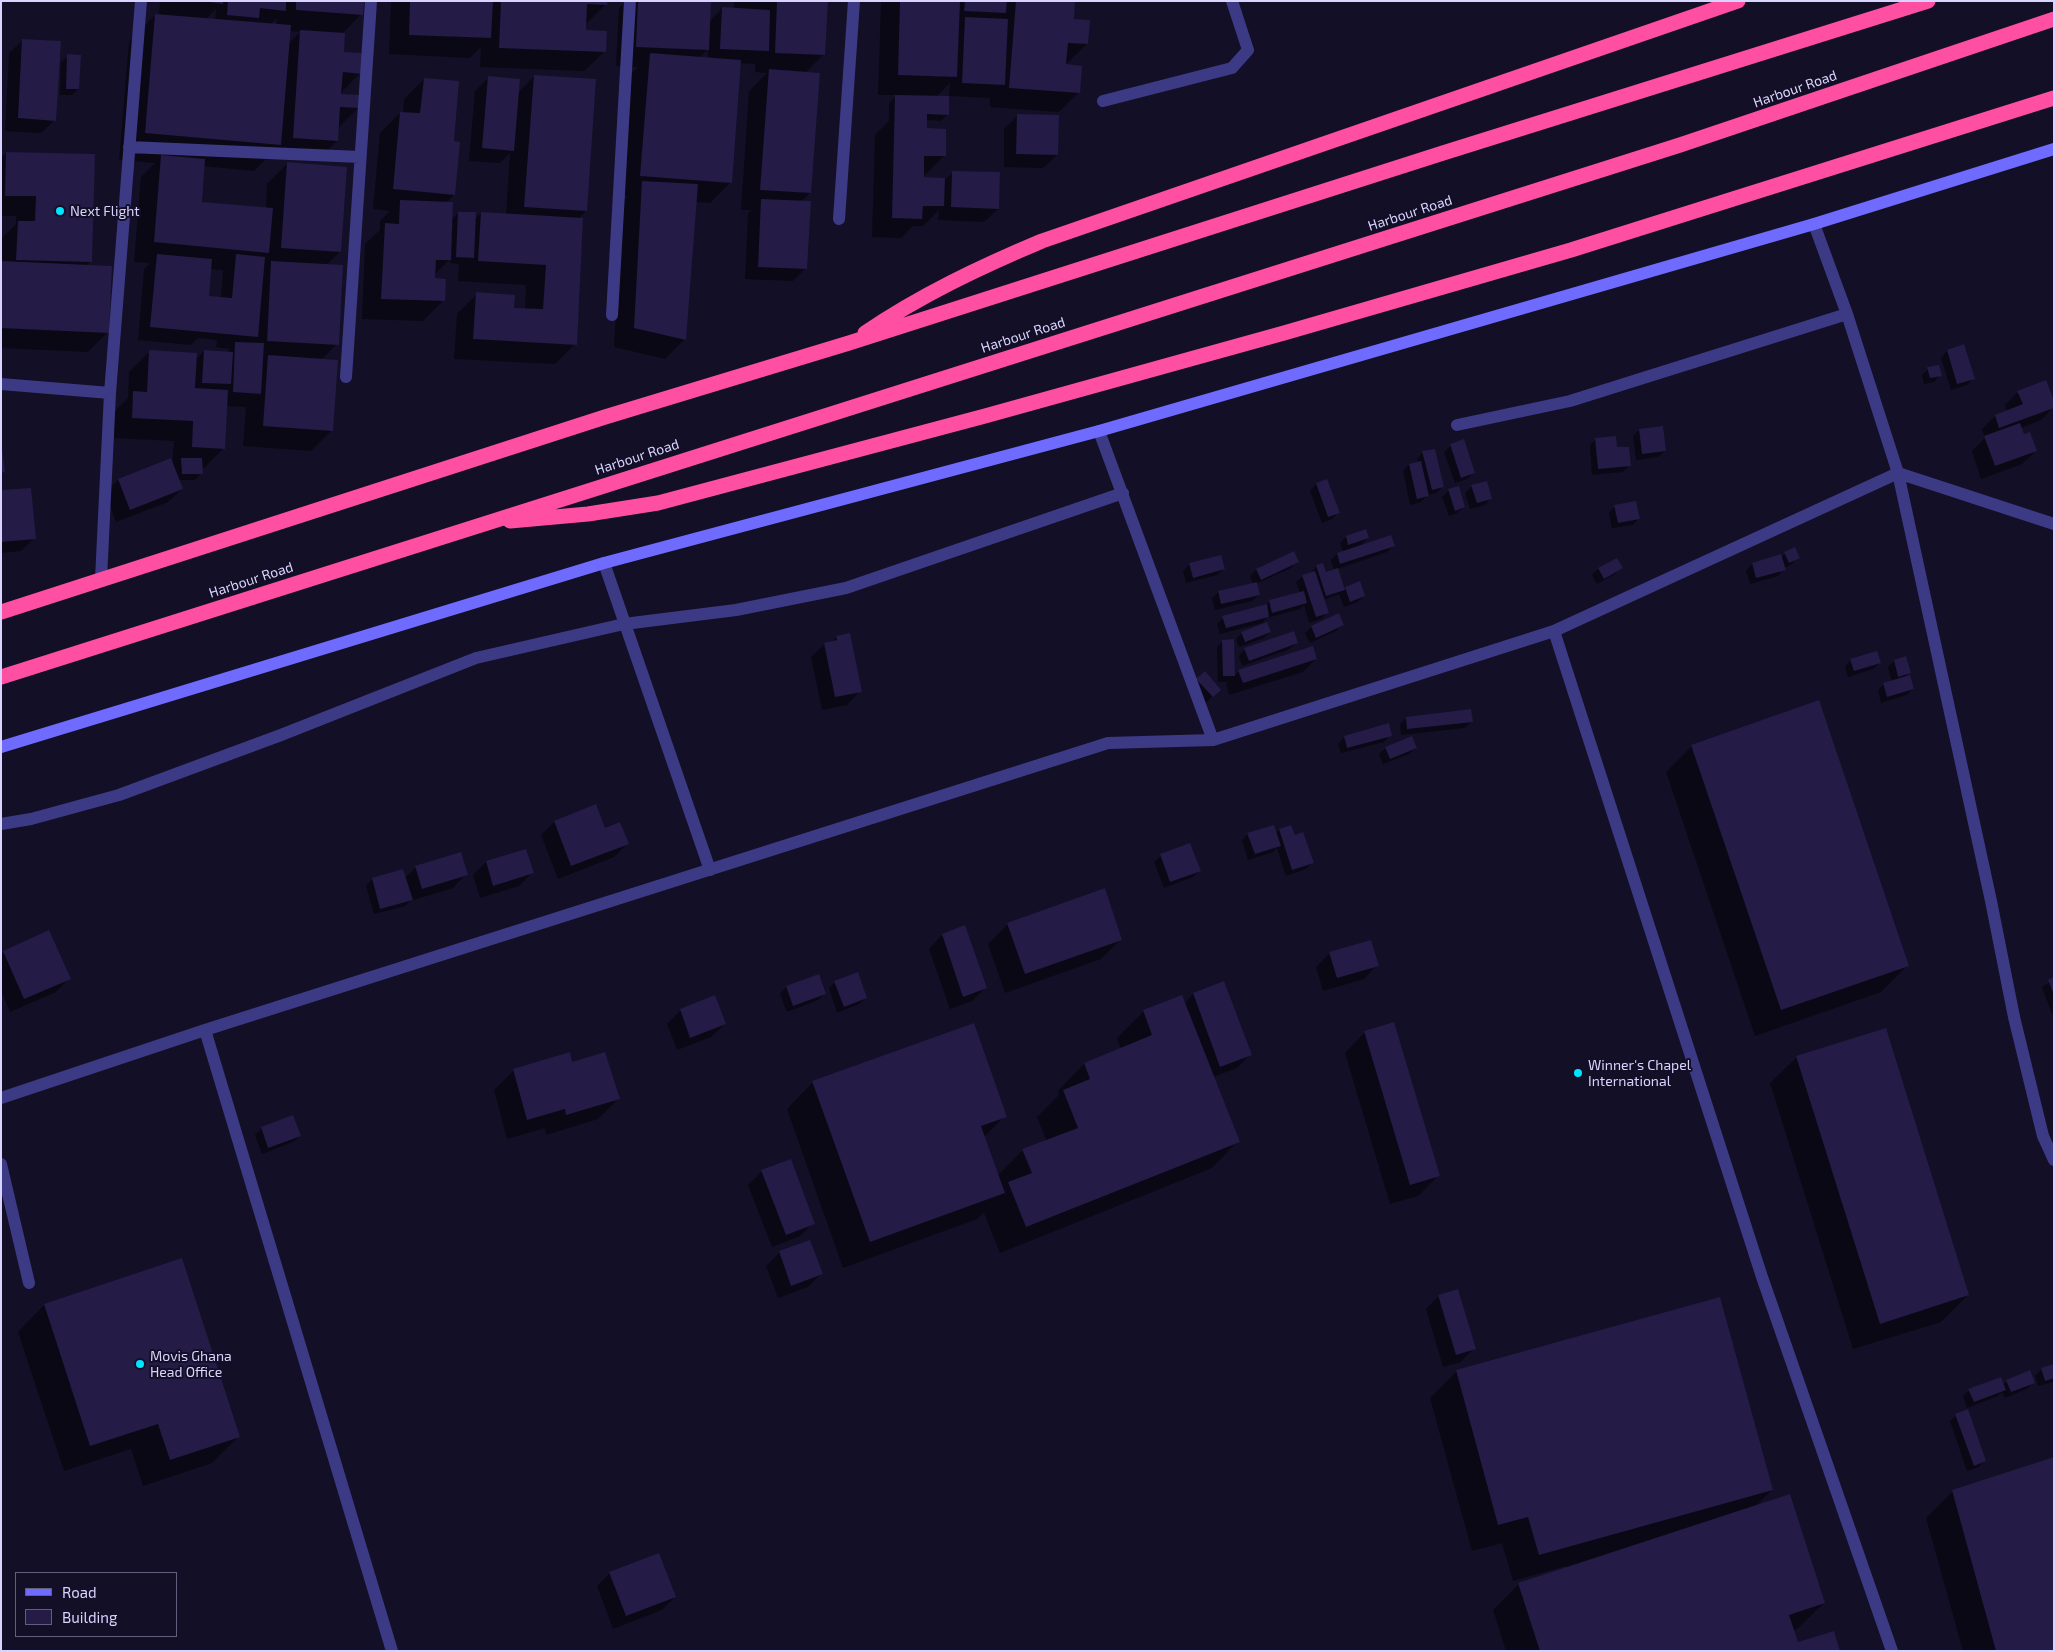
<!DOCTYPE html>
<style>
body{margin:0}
#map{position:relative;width:2055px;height:1652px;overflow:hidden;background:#130f26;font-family:"Exo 2",sans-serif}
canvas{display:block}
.frame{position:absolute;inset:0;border:2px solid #d9d4ff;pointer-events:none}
.legend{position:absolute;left:15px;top:1572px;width:162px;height:65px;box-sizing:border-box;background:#130f26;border:1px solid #625e7d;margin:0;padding:6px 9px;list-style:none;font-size:15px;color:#d9d4ff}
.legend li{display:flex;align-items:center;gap:10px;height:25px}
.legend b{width:25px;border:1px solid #625e7d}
</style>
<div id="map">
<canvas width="2055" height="1652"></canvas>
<div class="frame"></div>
<ul class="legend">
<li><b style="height:6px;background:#6f6bff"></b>Road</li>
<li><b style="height:14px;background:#241b47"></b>Building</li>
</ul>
</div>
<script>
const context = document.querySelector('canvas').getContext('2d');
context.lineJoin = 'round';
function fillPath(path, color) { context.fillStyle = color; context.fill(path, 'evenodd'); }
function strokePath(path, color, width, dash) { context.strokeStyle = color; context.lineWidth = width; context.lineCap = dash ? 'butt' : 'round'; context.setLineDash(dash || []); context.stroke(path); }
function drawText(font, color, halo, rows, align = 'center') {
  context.font = font + ' "Exo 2",sans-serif'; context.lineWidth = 4; context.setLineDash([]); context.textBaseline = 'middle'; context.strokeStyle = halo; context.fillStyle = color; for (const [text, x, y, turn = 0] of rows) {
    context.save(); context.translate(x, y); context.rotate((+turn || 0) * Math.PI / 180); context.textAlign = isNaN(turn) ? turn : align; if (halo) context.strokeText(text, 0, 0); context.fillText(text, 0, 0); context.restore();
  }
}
fillPath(new Path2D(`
 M160,1H362L361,14L342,34L343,53L360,73L339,95L358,108L338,128L337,141L317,161L274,150L254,171L203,166L200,204L266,209L267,184L287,164L340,252L326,265L337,344L321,360L331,431L311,451L243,446L246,407L226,406L224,448L204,468H201L202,473L195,480H178L182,489L168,502L116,522L105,493L118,480L170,459L172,465L174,441L113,438L114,412L128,398L129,372L149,352L195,360L204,351L226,353L230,349L216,347L217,340L198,338L191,345L138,340L144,269L150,263L134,262L141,177L155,163L119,160L129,42L155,15H159ZM216,9L215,20L206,19ZM277,18L276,25H270ZM290,31L300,32L289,43ZM210,269L223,270L221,298L207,297Z
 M391,1H606V4L586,24L585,31L605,51L584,71L480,67L481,47L470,58L389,54Z
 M626,1H710L709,22L722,8L734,9V1H826L824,54L805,73L810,193L801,202L806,268L793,281L745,279L748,213L751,210H741L749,91L767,73L755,72V64L740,63L730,183L710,203L695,202L685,339L665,359L614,347L622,202L628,196H621L630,75L638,67L616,66L619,8ZM708,49V59L699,58Z
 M881,1H1074L1072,20L1087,44L1065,65L1079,92L1059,112L990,107V98L949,96L950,83L936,97L948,114L941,121L926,120V129L944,156L922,178L946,179L953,172L998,209L984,222L938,220L939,210L923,226H913L901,238L872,237L875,135L889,121V103L897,95H878Z
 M23,40L55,120L41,133L5,131L9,53Z
 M68,56L78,89L72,95H60L61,62Z
 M534,76L586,211L578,219L575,344L555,364L454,359L457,314L477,294L513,309L525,310L526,285L458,281L459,264L450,263V259L434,275V279L443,301L423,321L362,319L365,244L380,230V221L390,211L373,209L380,133L400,113H403L404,99L424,79L453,142L454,195L446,203L451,220L458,213L474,220L481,213L506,214L510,153L500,163L469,161L475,91L488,78L518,93Z
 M1018,115L1057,116V155L1043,168L1004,167V129Z
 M6,153L91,261L86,266L108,332L88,352L1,348V239L16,224V216H1V158Z
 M1963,346L1974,378L1967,385L1951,390L1941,358L1947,351Z
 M1928,369L1940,375L1934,382L1924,384L1922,375Z
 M2018,392L2054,407L2041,420L2021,428L2024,436L2036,451L2022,464L1981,479L1972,451L1985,438L1982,429L1995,416L2007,411L2005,405Z
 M1639,430L1665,451L1658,457L1636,460L1633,436Z
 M1596,439L1616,449L1630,465L1623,472L1592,475L1590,445Z
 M1463,441L1474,472L1467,479L1455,483L1444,452L1450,446Z
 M1423,452L1443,487L1436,493L1428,495L1421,502L1410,505L1403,471L1409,465L1418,463L1417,459Z
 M1316,484L1338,513L1332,519L1322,523L1310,491Z
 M1472,486L1491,498L1485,505L1470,509L1465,493Z
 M1449,490L1464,507L1457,513L1449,516L1442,497Z
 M1,492L34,538L21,551L1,553Z
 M1615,506L1639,518L1633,525L1612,528L1609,513Z
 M1346,537L1368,538L1359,547L1393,546L1387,552L1337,569L1344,590L1346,588L1364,596L1358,602L1344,607L1339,594L1323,600L1327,613L1321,619L1309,623L1304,605L1300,609L1267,618L1262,623L1220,634L1217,624L1223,618L1264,606L1270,601L1300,593L1296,582L1303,576L1311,573L1317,566L1325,573L1334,570L1331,560L1337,554L1343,552L1340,543Z
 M1785,553L1798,557L1792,564L1784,568L1778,576L1750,584L1746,571L1752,564L1780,555L1781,558Z
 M1220,556L1223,569L1217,575L1186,583L1183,571L1189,565Z
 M1297,562L1291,568L1256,584L1259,595L1252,601L1215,610L1212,598L1219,592L1253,584L1250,576L1256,570Z
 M1621,568L1615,574L1597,584L1592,575L1598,569Z
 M1342,625L1336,631L1310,643L1305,633L1312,627Z
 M1270,632L1264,638L1239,647L1236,639L1242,633Z
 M836,637L860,691L847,705L822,710L811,657L825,644L831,643Z
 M1223,641L1234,676L1239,671L1316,659L1303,672L1229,695L1226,684L1228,682H1218L1217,647Z
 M1296,643L1290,649L1242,666L1239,656L1245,649Z
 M1851,660L1880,663L1873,669L1848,677L1845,667Z
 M1894,661L1909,672L1904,678L1913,689L1906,695L1881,703L1878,690L1884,684L1892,682L1888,667Z
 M1197,679L1219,689L1206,703Z
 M1407,718L1471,722L1465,728L1401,735L1400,724Z
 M1390,735L1384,742L1341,753L1338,744L1344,737Z
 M1692,746L1908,965L1881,992L1755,1036L1666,772Z
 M1416,747L1409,754L1383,764L1379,754L1386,748Z
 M595,806L604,829L627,844L614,857L558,879L541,835L554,822Z
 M1291,827L1294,837L1312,863L1306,869L1286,876L1277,848L1273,852L1248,860L1242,840L1248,834H1275L1279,830Z
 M1161,856L1199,871L1193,877L1164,888L1154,862Z
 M486,862L532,873L519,886L480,898L473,875Z
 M416,867L466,874L453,888L410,901L405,906L374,914L366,886L372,879L405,878Z
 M1008,924L1121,939L1101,959L1005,993L988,944Z
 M964,927L985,988L972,1001L950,1009L929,949L942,935Z
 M49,932L69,978L56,992L10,1012L1,991V954Z
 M1370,941L1377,965L1364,979L1323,991L1316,967L1329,954Z
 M818,975L825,993L818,1000L787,1012L780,994L786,987Z
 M2054,979V1014H2052L2042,987Z
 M835,982L866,998L859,1004L837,1013L829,988Z
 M1223,983L1250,1055L1237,1068L1213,1077L1238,1141L1212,1168L1000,1253L984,1213L977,1219L843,1268L787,1109L813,1082L1005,1116L984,1137L998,1175L1023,1150L1047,1142L1037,1117L1059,1095L1058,1091L1084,1064L1121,1049L1117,1038L1144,1011L1184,1004L1193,994Z
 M681,1010L725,1024L711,1037L677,1050L667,1024Z
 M1365,1032L1438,1176L1418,1196L1390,1204L1345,1053Z
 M1797,1057L1968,1295L1941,1322L1853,1349L1770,1083Z
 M571,1063L618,1099L598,1119L546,1135L545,1128L507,1139L494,1090L514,1070Z
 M293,1117L300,1136L293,1142L262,1154L255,1135L261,1129Z
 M762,1171L813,1223L800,1236L772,1247L748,1185Z
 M780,1252L821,1274L808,1287L778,1298L766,1266Z
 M1439,1296L1474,1348L1461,1362L1443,1367L1426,1309Z
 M44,1305L239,1436L212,1463L143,1486L131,1449L64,1471L18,1332Z
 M2054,1365V1382L2038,1386L2035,1376L2042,1369Z
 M1457,1371L1772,1490L1755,1507L1824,1603L1797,1629L1793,1631L1797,1644L1839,1651H1506L1493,1610L1519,1584L1567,1568L1566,1566L1513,1581L1502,1543L1472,1551L1430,1398Z
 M2007,1381L2033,1382L2027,1389L2005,1398L2002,1392L1998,1396L1967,1408L1963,1396L1969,1390L2003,1385Z
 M1956,1415L1985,1460L1979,1467L1967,1471L1950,1421Z
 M1953,1491L2054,1651H1963L1926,1518Z
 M610,1573L675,1597L662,1610L613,1629L597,1586Z`), '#0007');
fillPath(new Path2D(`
 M203,1H223V4Z
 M228,1H286V11L260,8L259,18L227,15Z
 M296,1H364L363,15L296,10Z
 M410,1H493L491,38L409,35Z
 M501,1H608L607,5L587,4L586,30L607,31L606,52L499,48Z
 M638,1H711L709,50L636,47Z
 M777,1H828L825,55L775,53Z
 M900,1H960L957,77L898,75Z
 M965,1H1007L1006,13L964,11Z
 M1016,1H1075L1074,19L1090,20L1088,44L1068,43L1066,64L1082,66L1080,93L1009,88Z
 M722,7L770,10L769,51L720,49Z
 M155,14L291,25L281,145L145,133Z
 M965,17L1008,19L1005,85L962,83Z
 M300,30L345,33L344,52L363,53L362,74L343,72L341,94L360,95L359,108L340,107L338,141L293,138Z
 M22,39L61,41L56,121L18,118Z
 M650,53L741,60L732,183L640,176Z
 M67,54L81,55L79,89H66Z
 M769,69L820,73L811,193L760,190Z
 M534,75L596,79L587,211L524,207Z
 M488,76L520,79L514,151L482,148Z
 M424,78L459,81L454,141L460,142L455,195L393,189L400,112L420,113Z
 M895,95L949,96V115L927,114V128L946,129V156H924V177L945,178L944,206H923L922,219L892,218Z
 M1017,114L1059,115L1058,155L1016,154Z
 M6,152L95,154L92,262L16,260L18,221H35L36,196H5Z
 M161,155L205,159L202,202L273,208L269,253L154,242Z
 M287,162L347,167L341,252L281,248Z
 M952,171L1000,172L999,209L951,207Z
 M642,181L698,184L686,340L634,328Z
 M761,199L811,201L807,269L758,267Z
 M400,200L453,202L451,260H436L435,278L446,279L445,301L381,299L385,223L399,224Z
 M458,212H476L474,258L456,257Z
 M481,212L583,218L577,345L473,339L476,292L515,295L514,308L543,309L546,265L478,261Z
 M157,254L212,259L209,296L232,298L236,254L265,257L258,337L150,327Z
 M1,261L112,266L109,333L1,328Z
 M271,261L343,265L339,345L267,341Z
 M235,342L264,343L261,394L233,392Z
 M1964,344L1975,379L1957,384L1947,350Z
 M149,350L197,353L195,388L228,390L225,449L192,447L193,421L132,418L133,391L147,392Z
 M204,350L233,352L231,384L202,383Z
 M268,355L338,360L333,431L263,426Z
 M1939,365L1942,376L1930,378L1927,367Z
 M2046,380L2054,401V408L1999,428L1995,415L2023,404L2017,391Z
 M2020,423L2024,434L2030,432L2037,451L1995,466L1984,436Z
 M1663,426L1666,451L1642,454L1639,429Z
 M1616,436L1617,447H1629L1631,466L1598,469L1595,438Z
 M1464,439L1475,473L1461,478L1450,444Z
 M1,440L5,472L1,473Z
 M1435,449L1444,487L1432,490L1422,451Z
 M171,458L183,489L130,510L118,479Z
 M181,458H202L203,474H182Z
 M1421,461L1429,496L1417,499L1409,464Z
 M1327,479L1340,513L1328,517L1316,483Z
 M1487,481L1492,499L1477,503L1471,485Z
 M1459,486L1465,507L1455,511L1448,489Z
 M31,488L36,539L1,542V490Z
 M1636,501L1640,519L1618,523L1614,505Z
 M1366,529L1369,538L1348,545L1346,536Z
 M1391,535L1395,546L1340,564L1337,553Z
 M1795,547L1800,558L1789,563L1784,552Z
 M1294,551L1299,562L1261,580L1256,569Z
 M1781,554L1786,570L1756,578L1752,563Z
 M1221,555L1225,569L1193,578L1189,563Z
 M1617,558L1623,568L1604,579L1598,568Z
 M1323,563L1326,572L1338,568L1345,590L1326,596L1316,565Z
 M1315,571L1329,613L1316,617L1302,575Z
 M1360,581L1365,596L1350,602L1345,587Z
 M1257,582L1260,595L1221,604L1218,591Z
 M1304,591L1307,603L1272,613L1269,600Z
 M1267,604L1269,617L1226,628L1222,616Z
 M1339,613L1344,625L1316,638L1311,626Z
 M1267,622L1271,632L1245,642L1241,632Z
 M1294,631L1298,643L1249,661L1244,648Z
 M850,633L862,692L835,697L824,643L837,640L836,636Z
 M1234,639L1235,676H1223L1222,640Z
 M1313,646L1317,659L1243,683L1238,670Z
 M1877,651L1881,663L1854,671L1850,659Z
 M1906,656L1911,673L1898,677L1894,660Z
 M1205,671L1221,690L1213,697L1196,679Z
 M1910,675L1914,689L1887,697L1883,683Z
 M1819,700L1909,966L1781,1010L1691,745Z
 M1471,709L1473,722L1407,729L1406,717Z
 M1389,723L1392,736L1347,748L1344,736Z
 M1412,736L1417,748L1390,759L1385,747Z
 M596,804L605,828L620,822L629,844L571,866L554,821Z
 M1274,825L1281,846L1255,854L1247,833Z
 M1291,825L1295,835L1303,832L1314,863L1292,870L1279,829Z
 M1190,843L1201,871L1170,882L1160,854Z
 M526,849L534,873L493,886L486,861Z
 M461,852L468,875L422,889L415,866Z
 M403,869L413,900L380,909L372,878Z
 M1105,888L1122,940L1025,974L1007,923Z
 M965,925L987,988L963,997L942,934Z
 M49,930L71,979L24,999L3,951Z
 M1371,940L1379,966L1337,978L1329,952Z
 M858,972L867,998L844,1007L834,981Z
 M819,974L826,994L793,1006L786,986Z
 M2054,977V995L2048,980Z
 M1224,981L1252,1055L1220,1067L1193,993Z
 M715,995L726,1024L690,1038L680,1009Z
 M1182,995L1240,1142L1026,1227L1008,1182L1032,1173L1022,1149L1078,1128L1063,1090L1090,1079L1084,1063L1152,1035L1143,1010Z
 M1394,1022L1440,1176L1410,1185L1364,1031Z
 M974,1023L1007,1117L981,1126L1005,1193L870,1242L812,1081Z
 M1886,1028L1969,1295L1880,1324L1796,1056Z
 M570,1052L572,1062L605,1052L620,1099L566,1115L565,1109L527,1120L513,1069Z
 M293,1115L301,1136L268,1148L261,1127Z
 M791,1159L815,1224L786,1235L761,1170Z
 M810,1240L823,1274L791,1286L779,1251Z
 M182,1258L240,1437L170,1460L158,1424L90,1446L44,1304Z
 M1458,1289L1476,1349L1456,1355L1438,1295Z
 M1720,1297L1773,1490L1539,1555L1528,1517L1498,1525L1456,1370Z
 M2054,1364V1378L2045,1381L2041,1368Z
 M2030,1370L2035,1383L2011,1392L2006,1380Z
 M2001,1377L2006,1390L1974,1402L1968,1389Z
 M1968,1409L1986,1461L1974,1466L1955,1414Z
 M2054,1457V1651H1996L1952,1490Z
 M1790,1494L1825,1603L1789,1615L1798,1642L1834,1631L1840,1651H1540L1518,1583Z
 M659,1553L676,1597L626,1616L609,1572Z`), '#241b47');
strokePath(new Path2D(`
 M1103,101L1232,68L1248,50L1232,1
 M1814,224L1847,314L1898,473L1991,901L2014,1017L2043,1136L2054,1160
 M1457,425L1570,401L1847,314
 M1099,431L1213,740L1554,631L1898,473L2054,524
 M1,824L31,819L119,795L281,735L476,658L624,624L736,610L846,588L1123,493
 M1,1164L29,1283`), '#3d3a85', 12);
strokePath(new Path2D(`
 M129,147L360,157
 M839,219L854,1
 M612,315L630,1
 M346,377L371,1
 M1,384L110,393
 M604,563L710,870
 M101,579L110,393L141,1
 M1554,631L1762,1277L1892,1651
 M205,1030L392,1651
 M1,1098L205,1030L1108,743L1213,740`), '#3d3a85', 12);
strokePath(new Path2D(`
 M1,747L604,563L1099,431L1814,224L2054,149`), '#6f6bff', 12);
strokePath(new Path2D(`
 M865,333C921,295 980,267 1042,241L1738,1
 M510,521L588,514L658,503L985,416L1284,333L1571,250L2054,98
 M1,612L605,417L849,343L1443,153L1928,1
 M1,677L1680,145L2054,19`), '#ff4fa3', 15);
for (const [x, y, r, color] of [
 [60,211,5,"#00e5ff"],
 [1578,1073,5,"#00e5ff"],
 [140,1364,5,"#00e5ff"]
]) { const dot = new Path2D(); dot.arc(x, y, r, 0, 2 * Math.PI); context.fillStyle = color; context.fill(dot); strokePath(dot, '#130f26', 2); }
drawText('14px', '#d9d4ff', '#130f26', [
 ["Harbour Road",1795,89,-19],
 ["Harbour Road",1410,213,-18],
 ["Harbour Road",1023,335,-18],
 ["Harbour Road",637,457,-18],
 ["Harbour Road",251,580,-18]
]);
drawText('14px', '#d9d4ff', '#130f26', [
 ["Next Flight",70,211],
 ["Winner's Chapel",1588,1065],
 ["International",1588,1081],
 ["Movis Ghana",150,1356],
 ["Head Office",150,1372]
], 'left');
</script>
